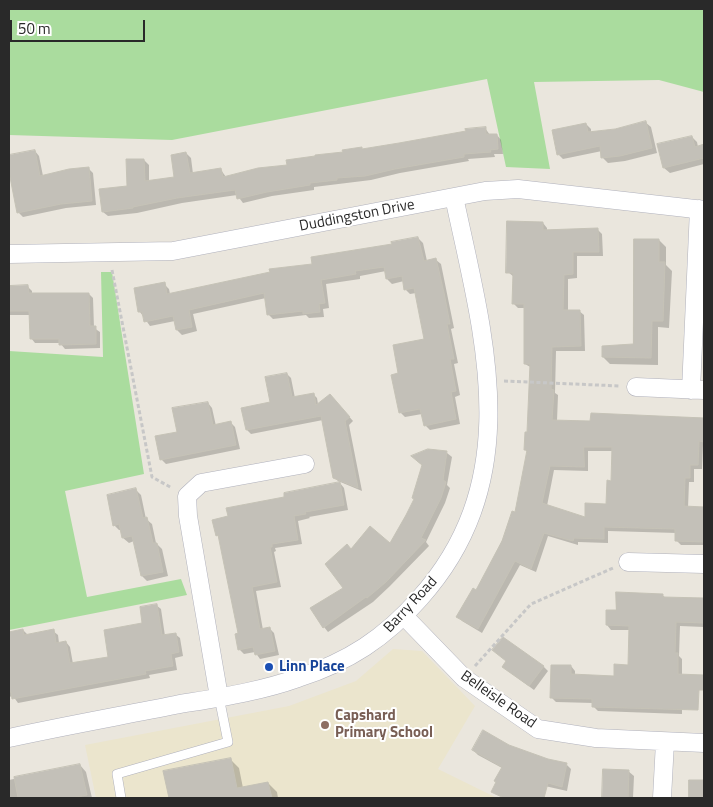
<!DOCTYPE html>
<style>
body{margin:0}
#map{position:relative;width:713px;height:807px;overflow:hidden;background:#eae6dd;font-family:"Titillium Web",sans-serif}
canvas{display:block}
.frame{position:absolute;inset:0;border:10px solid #292929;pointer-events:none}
.scale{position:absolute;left:10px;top:20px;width:135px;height:22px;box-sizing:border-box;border:2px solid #292929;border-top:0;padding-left:6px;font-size:15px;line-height:18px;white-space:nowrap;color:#292929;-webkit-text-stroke:4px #fff;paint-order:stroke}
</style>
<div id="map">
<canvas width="713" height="807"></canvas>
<div class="frame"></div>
<div class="scale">50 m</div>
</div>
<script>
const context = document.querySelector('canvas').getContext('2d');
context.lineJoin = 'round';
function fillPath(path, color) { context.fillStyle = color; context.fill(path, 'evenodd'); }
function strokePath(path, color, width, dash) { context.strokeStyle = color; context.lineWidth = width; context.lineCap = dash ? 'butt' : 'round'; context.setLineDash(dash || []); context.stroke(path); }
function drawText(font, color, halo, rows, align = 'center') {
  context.font = font + ' "Titillium Web",sans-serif'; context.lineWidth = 4; context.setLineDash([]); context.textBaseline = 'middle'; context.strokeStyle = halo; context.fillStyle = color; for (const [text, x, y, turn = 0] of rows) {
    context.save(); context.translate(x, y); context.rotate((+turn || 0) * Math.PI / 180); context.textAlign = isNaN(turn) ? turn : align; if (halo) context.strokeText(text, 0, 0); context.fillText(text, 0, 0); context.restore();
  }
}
fillPath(new Path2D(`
 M393,649L422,651L475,706L438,769L497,798H96L85,745L289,706L356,681Z`), '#ebe5cd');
fillPath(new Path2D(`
 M9,9H704V92L659,80L534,82L550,169L506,167L487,79L172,140L9,135Z
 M101,272H112L144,474L65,491L87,597L181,579L187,595L9,630V351L103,357Z`), '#aadc9e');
fillPath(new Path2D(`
 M645,122L651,127L657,153L625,161L608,163L603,158L602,151L563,159L558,154L586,124L591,129V133L615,130Z
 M485,128L490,135H497L501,140L503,154H494L495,157L468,159L469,161L400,173L371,180L314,187V190L272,196L243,203L237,195L182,203L137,213L108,216L103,212L128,187L144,160L149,165V182L176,178L186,153L191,158L193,174L221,170L226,177Z
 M692,137L697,142L698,147L704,146V164L670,173L664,168L659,145Z
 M35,151L39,156L43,176L88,168L93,173L96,205L66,208L23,217L18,212L12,179L9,178V156Z
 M543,223L547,228V231L597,229L602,234L603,256H577V278L568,279V311H579L584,315L585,351H556L555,393L558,395L557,421L591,422L592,414L704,418V445H703L702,469H694V482H689L688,508H704V545H681L677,541V533L608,531V543L578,542V545L548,536L536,572L520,565L482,633L462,621L458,616L476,592L516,513L528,452L525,450L529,433L532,368L525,364L526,308H518L513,303L514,277L508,272ZM588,451H613L612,482L607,505L586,518L547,506L554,470L588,471Z
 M418,238L423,243L427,261L436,260L441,264L454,328L451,329L458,363L454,364L460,395L455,397L460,424L430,430L425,425L422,414L405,417L400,412L399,374L425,340L416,293L410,294L405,289L404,281L392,284L387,279L386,271L360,276V279L326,284L329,308L323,309L324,317L309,318L306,315L273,319L268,314L266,298L193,314L197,331L182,335L177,330L175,321L150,326L140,312L164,284L169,289L170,294L314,265Z
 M659,240L666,247V265L672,271L669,328L658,327V365L610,364L603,357L634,346Z
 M9,287H28L32,291V294H89L93,298L94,328L100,332V348L65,349L60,343H35L31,338L30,315H9Z
 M287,374L291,378L295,398L313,394L317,398L318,404L334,399L353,421L349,425L362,491L338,481L334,477L323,420L251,434L247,430L272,403Z
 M208,403L212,408L216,426L231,423L235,427L240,449L166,464L161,459L178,433Z
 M447,453L452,457L447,485L450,488L445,503L426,542L429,546L390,586L373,602L328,632L324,627L345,588L351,550L390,545L415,499L423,466L417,461Z
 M340,483L344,488L348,510L309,517L310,518L298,521L302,544L275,548L276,551L274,552L281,587L256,591L263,630L270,629L274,633L279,655L260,659L255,652L244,654L239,649V634L220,538L217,535L286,498Z
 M136,490L141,495L146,519L152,524L156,543L162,549L168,576L147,581L142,576L134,541L129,543L123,538L122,530H119L114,525Z
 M662,595L666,598L704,600V627L680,626L679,656L682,659V714L598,711L593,706V703L556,702L551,697L571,666L575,671V675L615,677L630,666V630H611L607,625L617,612Z
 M156,605L161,609L165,636L175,634L180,638L183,656L175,658L177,670L149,675L150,678L18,703L13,696L9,697V658H10L9,633L23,630L28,635L53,631L58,635L59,643L66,642L70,647L73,664L110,658L144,624Z
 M543,666L548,671L534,690L503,667Z
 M508,746L548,760L566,764L571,769L567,791L505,777L502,768L478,755L473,750Z
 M230,759L239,768L243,788L268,783L277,792L278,798H170L165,772Z
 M80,765L86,772L92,798H9V780Z
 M604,770L628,771L634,776L633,798H603Z`), '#0003');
const building = new Path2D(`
 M646,121L652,148L620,156L601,158L600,146L557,155L552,130L586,123L588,132L615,129Z
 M486,127V134H497L498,149L490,150L491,152L464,154V157L395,169L365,176L337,178V180L310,183V185L267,192L237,199L235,190L177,198L133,207V208L102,212L99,189L127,186L126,159H144L145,181L174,177L171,155L186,152L190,173L221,168L223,177L258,168L287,165L286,160L315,156V155L343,152L342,150L362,147V149L399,143L466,131L465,129Z
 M692,136L695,147L704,144V158L663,168L657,144Z
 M35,150L40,176L69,169L89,167L92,201L61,204L17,213L9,172V155Z
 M507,221L543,222V230L598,228L599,252H573V274L564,275L563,310H580L581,346L552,347L551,389L554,390L552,420L590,421L591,413L704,418V442L699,441L698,465H690V478H685L684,506L704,507V542L675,541V529L604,527V539L574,538L573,541L544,533L531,569L515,561L478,629L456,617L473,588L476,590L502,541L512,511L515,512L527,450H524L525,432H527L530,364H524V304H512L513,273H506ZM584,447H612L611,481L607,480L606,504L585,503V517L542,503L550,466L584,467Z
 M418,237L424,261L436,258L444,293L450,324H447L454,359H450L456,391L451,392L456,419L424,426L420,409L399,413L391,375L398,373L393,345L424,339L414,288L404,290L402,276L386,279L384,267L355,271L356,274L321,280L325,303L319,304L320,312L303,314V311L267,315L264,293L189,310L192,327L176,330L173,316L144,322L142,312H138L134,288L165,282L167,294L270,272L269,269L312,264L311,257L392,244L391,242Z
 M634,239H659V262H665L663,321H652L651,358L602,357V346L633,344Z
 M28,285L29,293H89L90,326H96V344L59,345V339H30L29,311H9V286Z
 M287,373L292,397L314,393L316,405L330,394L350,417L345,421L358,488L333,478L321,416L246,430L241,408L270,402L265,377Z
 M208,402L213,425L231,421L236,445L160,460L155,436L177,432L172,408Z
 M428,449L447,451L443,480L446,482L441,498L421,538L426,540L386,582L367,598L366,597L323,628L310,608L343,588L325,564L347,544L351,549L370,526L390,543L406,515L414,499L412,498L422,465L411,456Z
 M340,482L344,505L305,512L306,514L294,516L298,540L272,544V547H270L277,582L252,587L260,629L270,627L275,651L255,655L253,647L238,650L235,634L238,633L218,535L216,536L212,520L228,516L226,508L284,497V493Z
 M136,488L143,518L147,517L153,543H157L163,572L141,576L132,536L122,538L119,524L113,526L107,495Z
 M616,592L663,594V597L704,598V623L676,622L675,653H678V674L704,675V690H699L698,710L592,707V699L550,698L551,665H571V674L614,676V664L628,665L629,626L606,625V610H616Z
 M157,604L162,635L176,633L179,652L171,654L173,666L145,671L146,674L12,699L11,692H9V632L23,629L24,635L54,629L56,643L66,641L70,663L108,657L104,630L142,623L140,607Z
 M503,637L544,666L529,686L502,667L506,661L492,650Z
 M483,730L509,745L548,759L567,763L562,787L548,783L544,798H504L491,792L496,782L494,781L502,767L472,750Z
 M231,758L237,788L268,782L272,798H169L163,771Z
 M80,764L87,795L71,798H18L14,777Z
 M603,769L629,770L628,798H602Z
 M689,780H704V798H689Z`);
fillPath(building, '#c3c0b8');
strokePath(building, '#c5c2b6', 1);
const lane = new Path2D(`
 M121,798L117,774L228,742L219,697`);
const street = new Path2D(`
 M9,254L173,251L485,191L518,189L704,210
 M636,387L704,390
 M691,390L699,209
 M628,562L704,564
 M404,616L464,678L538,729L596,738L704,743
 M219,697L188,516L187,496L201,483L305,464
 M9,738C64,726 120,716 175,705C216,698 259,692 298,678C348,662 385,638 420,598C527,478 484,337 454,197
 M662,798L665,742`);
strokePath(lane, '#b0b1bc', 10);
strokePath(street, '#b0b1bc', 19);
strokePath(new Path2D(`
 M112,270L152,477L172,488
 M504,381L620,386
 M475,666L531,604L613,568`), '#c7c7c7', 3, [4, 2.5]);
strokePath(lane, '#fff', 9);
strokePath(street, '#fff', 18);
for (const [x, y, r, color] of [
 [269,667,5,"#1a4fb4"],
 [325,725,5,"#8d6e63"]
]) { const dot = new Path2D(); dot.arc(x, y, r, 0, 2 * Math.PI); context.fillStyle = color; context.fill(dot); strokePath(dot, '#fff', 2); }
drawText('15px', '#292929', '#fff', [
 ["Duddingston Drive",357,216,-11],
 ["Barry Road",411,605,-47],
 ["Belleisle Road",498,700,35]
]);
drawText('bold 15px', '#164399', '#fff', [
 ["Linn Place",279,667]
], 'left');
drawText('bold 15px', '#785e54', '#fff', [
 ["Capshard",335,716],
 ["Primary School",335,733]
], 'left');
</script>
